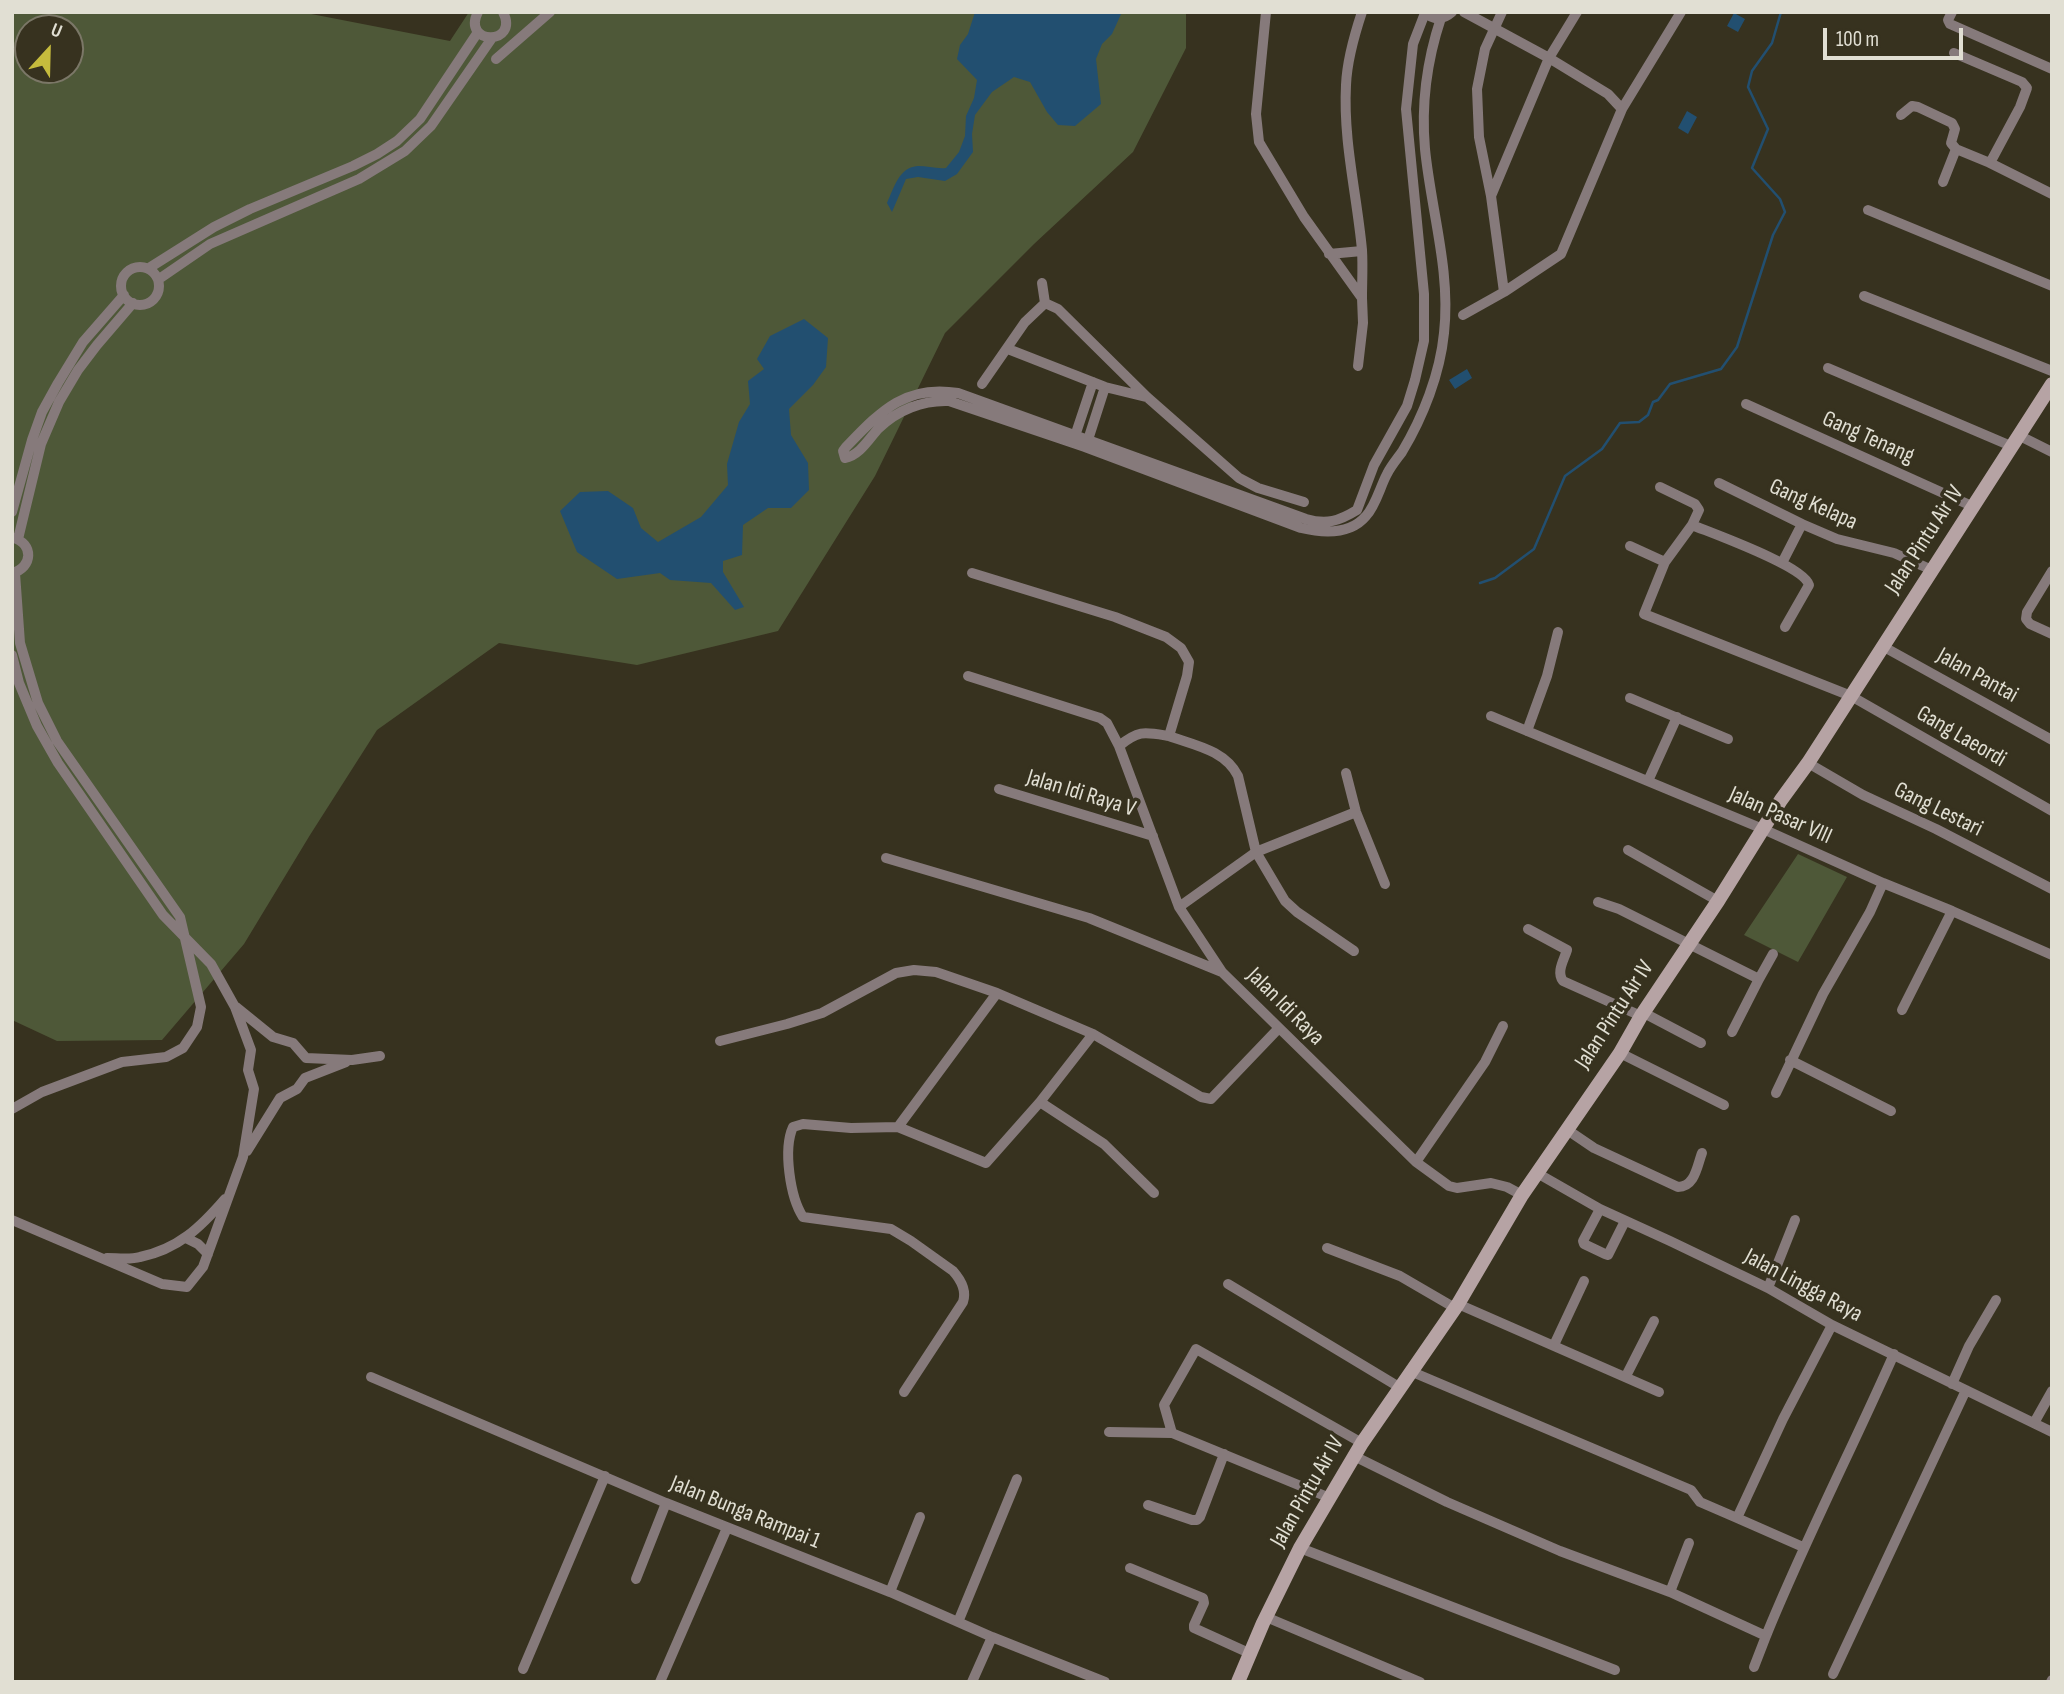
<!DOCTYPE html>
<style>
body{margin:0}
#map{position:relative;width:2064px;height:1694px;overflow:hidden;background:#37321f;font-family:"Sofia Sans Condensed",sans-serif}
canvas{display:block}
.frame{position:absolute;inset:0;border:14px solid #e1dfd3;pointer-events:none}
.north{position:absolute;left:14px;top:14px;width:70px;height:70px;box-sizing:border-box;background:#37321f;border:2px solid #7b7767;border-radius:50%;rotate:22deg;font-size:19px;font-weight:700;line-height:28px;text-align:center;color:#e1dfd3}
.north::after{content:'';display:block;margin:auto;width:24px;height:32px;background:#c6bc3d;clip-path:polygon(50% 0,100% 100%,50% 72%,0 100%)}
.scale{position:absolute;left:1823px;top:28px;width:140px;height:32px;box-sizing:border-box;border:4px solid #e1dfd3;border-top:0;padding-left:9px;font-size:21px;line-height:24px;white-space:nowrap;color:#e1dfd3;-webkit-text-stroke:5px #37321f;paint-order:stroke}
</style>
<div id="map">
<canvas width="2064" height="1694"></canvas>
<div class="frame"></div>
<div class="north">U</div>
<div class="scale">100 m</div>
</div>
<script>
const context = document.querySelector('canvas').getContext('2d');
context.lineJoin = 'round';
function fillPath(path, color) { context.fillStyle = color; context.fill(path, 'evenodd'); }
function strokePath(path, color, width, dash) { context.strokeStyle = color; context.lineWidth = width; context.lineCap = dash ? 'butt' : 'round'; context.setLineDash(dash || []); context.stroke(path); }
function drawText(font, color, halo, rows, align = 'center') {
  context.font = font + ' "Sofia Sans Condensed",sans-serif'; context.lineWidth = 7; context.setLineDash([]); context.textBaseline = 'middle'; context.strokeStyle = halo; context.fillStyle = color; for (const [text, x, y, turn = 0] of rows) {
    context.save(); context.translate(x, y); context.rotate((+turn || 0) * Math.PI / 180); context.textAlign = isNaN(turn) ? turn : align; if (halo) context.strokeText(text, 0, 0); context.fillText(text, 0, 0); context.restore();
  }
}
fillPath(new Path2D(`
 M12,12H301L450,41L469,12H1186V48L1133,152L1034,244L945,333L875,476L778,631L637,665L499,643L377,730L310,835L244,944L162,1040L57,1041L12,1020ZM28,28H70V70H28Z
 M1798,854L1847,877L1798,962L1744,935Z`), '#4e5838');
fillPath(new Path2D(`
 M975,12H1122L1112,34L1102,44L1096,59L1101,104L1075,126L1058,125L1047,112L1030,82L1014,77L992,92L975,115L972,134L973,152L957,174L945,181L918,177L906,179L892,212L887,203C894,188 899,167 918,166C927,166 937,169 946,168L959,152L965,136L966,116L974,98L977,80L957,59L960,45L968,34Z
 M1734,13L1745,19L1738,32L1727,26Z
 M1687,111L1697,117L1688,134L1678,128Z
 M804,319L828,338L826,367L813,385L789,409L791,435L808,463L809,490L791,508H768L743,525L742,555L723,561V572L744,607L735,610L711,583L670,580L660,573L617,579L577,552L560,511L580,492L608,491L633,508L641,528L658,542L701,517L728,485L727,464L739,422L750,404L748,381L764,369L757,359L770,336Z
 M1467,369L1472,378L1455,389L1449,380Z`), '#224f70');
strokePath(new Path2D(`
 M1480,583L1495,578L1534,549L1565,476L1602,449L1620,423L1639,422L1648,415L1653,402L1658,400L1670,384L1721,369L1737,347L1773,235L1785,212L1780,199L1752,168L1768,129L1748,87L1752,71L1772,43L1781,12`), '#224f70', 2.5);
strokePath(new Path2D(`
 M478,12C461,45 520,46 503,12
 M1266,12L1256,114L1259,142L1304,217L1362,298L1363,323L1358,366
 M1425,12C1433,21 1443,20 1452,12
 M1464,12L1549,58L1608,94L1622,109
 M1502,12L1485,49L1477,89L1479,137L1491,196L1504,292
 M1952,12L1948,20L1950,24L2052,69
 M1425,13L1413,44L1406,109L1424,294V341L1415,380L1407,406L1374,465L1357,510C1339,521 1327,525 1306,519L958,393C905,384 880,412 846,447L843,451L845,458C859,456 869,439 878,429C897,410 923,400 949,401L1085,447L1301,528C1322,533 1350,535 1366,516C1376,505 1380,487 1387,474C1391,466 1397,459 1402,452C1423,417 1440,374 1444,333C1451,271 1431,210 1425,149C1421,104 1427,60 1441,18
 M1954,53L2022,82L2027,88L2020,107L1990,163
 M496,59L550,12
 M1901,115L1912,106L1918,107L1952,123L1955,129L1951,143L1956,149L1990,163L2052,194
 M1943,182L1956,149
 M1491,196L1549,58L1577,12
 M1868,210L2052,286
 M1329,254L1362,251
 M121 286a19 19 0 1 1 38 0a19 19 0 1 1-38 0Z
 M149,268L214,227L250,209L353,166L377,154L397,141L420,119L478,32
 M159,279L210,244L359,179L405,151L431,126L492,38
 M1042,283L1045,303
 M1864,296L2052,371
 M1362,298C1362,282 1363,266 1362,250C1357,195 1343,141 1346,85C1347,60 1354,36 1362,12
 M1463,315L1504,292L1561,254L1622,109L1681,12
 M1008,349L1105,387L1146,397
 M1828,368L2011,446
 M982,384L1025,322L1045,303L1058,309L1147,397L1239,478L1258,488L1304,502
 M1746,404L1974,507
 M2018,435L2052,452
 M1074,439L1093,382
 M1086,446L1105,387
 M1719,483L1802,524L1837,539L1894,553L1932,570
 M1660,487L1695,504L1699,510L1692,525L1665,562L1644,614L1851,696L2052,811
 M12,512L32,440L42,412L58,383L83,342L124,295
 M1692,525C1714,534 1804,566 1809,585L1785,627
 M18,539L41,444L59,402L78,370L97,345L133,303
 M1630,546L1665,562
 M1782,563L1802,524
 M2052,571L2027,612L2026,619L2030,624L2052,634
 M12,573C33,568 34,543 13,538
 M972,573L1115,617L1166,637L1181,648L1189,662L1187,676L1169,736C1144,732 1139,730 1119,746
 M1884,647L2052,740
 M12,655L19,683L37,726L58,763L163,915L211,964L235,1007L251,1050L248,1070L254,1089L243,1157L203,1267L187,1287L162,1284L12,1220
 M968,676L1100,718L1107,723L1119,746L1179,907L1222,972L1416,1162L1449,1186L1457,1188L1491,1183L1507,1187L1522,1195
 M1630,698L1728,739
 M1491,716L1763,829L1883,883L1952,911L2052,955
 M1527,731L1547,676L1558,632
 M1169,736C1194,745 1225,750 1238,776L1256,852L1285,901L1297,912L1354,951
 M1808,763L1863,795L1936,829L2052,889
 M1346,773L1356,812L1385,884
 M1648,781L1677,717
 M999,789L1153,836
 M1628,850L1718,901
 M886,858L1089,918L1222,972
 M1598,902L1619,909L1759,979L1732,1032
 M1179,907L1256,852L1356,812
 M1528,929L1567,950C1564,960 1556,972 1563,981L1641,1016
 M1759,979L1773,954
 M236,1007L273,1037L293,1043L306,1058L352,1060L380,1056
 M1902,1010L1952,911
 M1644,1013L1701,1043
 M720,1041L787,1024L822,1013L896,973L914,970L936,972L997,993L1093,1034L1201,1097L1211,1099L1278,1029
 M1620,1053L1724,1105
 M1790,1060L1891,1111
 M1776,1093L1823,994L1870,912L1883,883
 M1040,1102L1104,1144L1154,1193
 M12,1109L42,1092L122,1062L166,1057L183,1048L197,1027L201,1007L180,917L57,741L38,703L20,643L15,573
 M898,1127L997,993
 M1566,1129L1594,1148L1678,1187C1695,1187 1697,1166 1702,1153
 M247,1151L280,1098L297,1089L305,1078L346,1062
 M1416,1162L1485,1062L1503,1026
 M1537,1173L1600,1209L1670,1241L1768,1288L1832,1325L2052,1432
 M1600,1209L1583,1241L1584,1244L1605,1254L1608,1255L1625,1221
 M186,1238L198,1244L208,1254
 M1327,1248L1400,1276L1455,1308
 M107,1258C117,1258 130,1260 140,1257C178,1249 200,1228 225,1199
 M1228,1284L1399,1387
 M1768,1288L1795,1220
 M1458,1304L1659,1392
 M1554,1345L1584,1281
 M1410,1371L1691,1490L1700,1502L1737,1518L1783,1419L1832,1325
 M1626,1376L1654,1321
 M371,1377L666,1503L890,1592L992,1637L1105,1682
 M1952,1384L1969,1346L1996,1300
 M904,1392L963,1302C967,1290 961,1280 953,1271L911,1241L891,1229L803,1217C790,1197 783,1149 793,1127L803,1124L851,1128L898,1127L986,1163L1040,1102L1093,1034
 M2034,1423L2052,1391
 M1109,1432L1172,1433L1330,1498
 M1172,1433L1164,1405L1196,1349L1362,1443
 M1354,1456L1447,1502L1560,1551L1670,1592L1766,1636C1805,1540 1852,1449 1894,1354
 M1148,1505L1192,1520H1197L1200,1517L1224,1454
 M1737,1518L1803,1547
 M1300,1548L1615,1670
 M1130,1568L1203,1598L1204,1603L1194,1625V1628L1249,1653
 M636,1579L666,1503
 M890,1592L920,1517
 M1670,1592L1689,1543
 M1266,1617L1420,1682
 M958,1622L1017,1479
 M1754,1667L1766,1636
 M523,1669L605,1476
 M1833,1674L1966,1390
 M660,1682L727,1528
 M972,1682L992,1637
 M2051,1682L2052,1680`), '#867a7b', 10);
strokePath(new Path2D(`
 M1238,1682L1263,1623L1300,1548L1362,1443L1458,1304L1522,1195L1620,1053L1641,1016L1718,901L1781,800L1808,763L2052,384`), '#b6a3a4', 14);
drawText('23px', '#e1dfd3', '#37321f', [
 ["Gang Tenang",1868,438,24],
 ["Gang Kelapa",1813,505,24],
 ["Jalan Pintu Air IV",1925,540,-57],
 ["Jalan Pantai",1977,676,29],
 ["Gang Laeordi",1961,737,30],
 ["Jalan Idi Raya V",1081,794,17],
 ["Gang Lestari",1938,810,26],
 ["Jalan Pasar VIII",1780,816,24],
 ["Jalan Idi Raya",1285,1007,45],
 ["Jalan Pintu Air IV",1615,1015,-57],
 ["Jalan Lingga Raya",1803,1286,28],
 ["Jalan Pintu Air IV",1308,1492,-60],
 ["Jalan Bunga Rampai 1",745,1513,22]
]);
</script>
